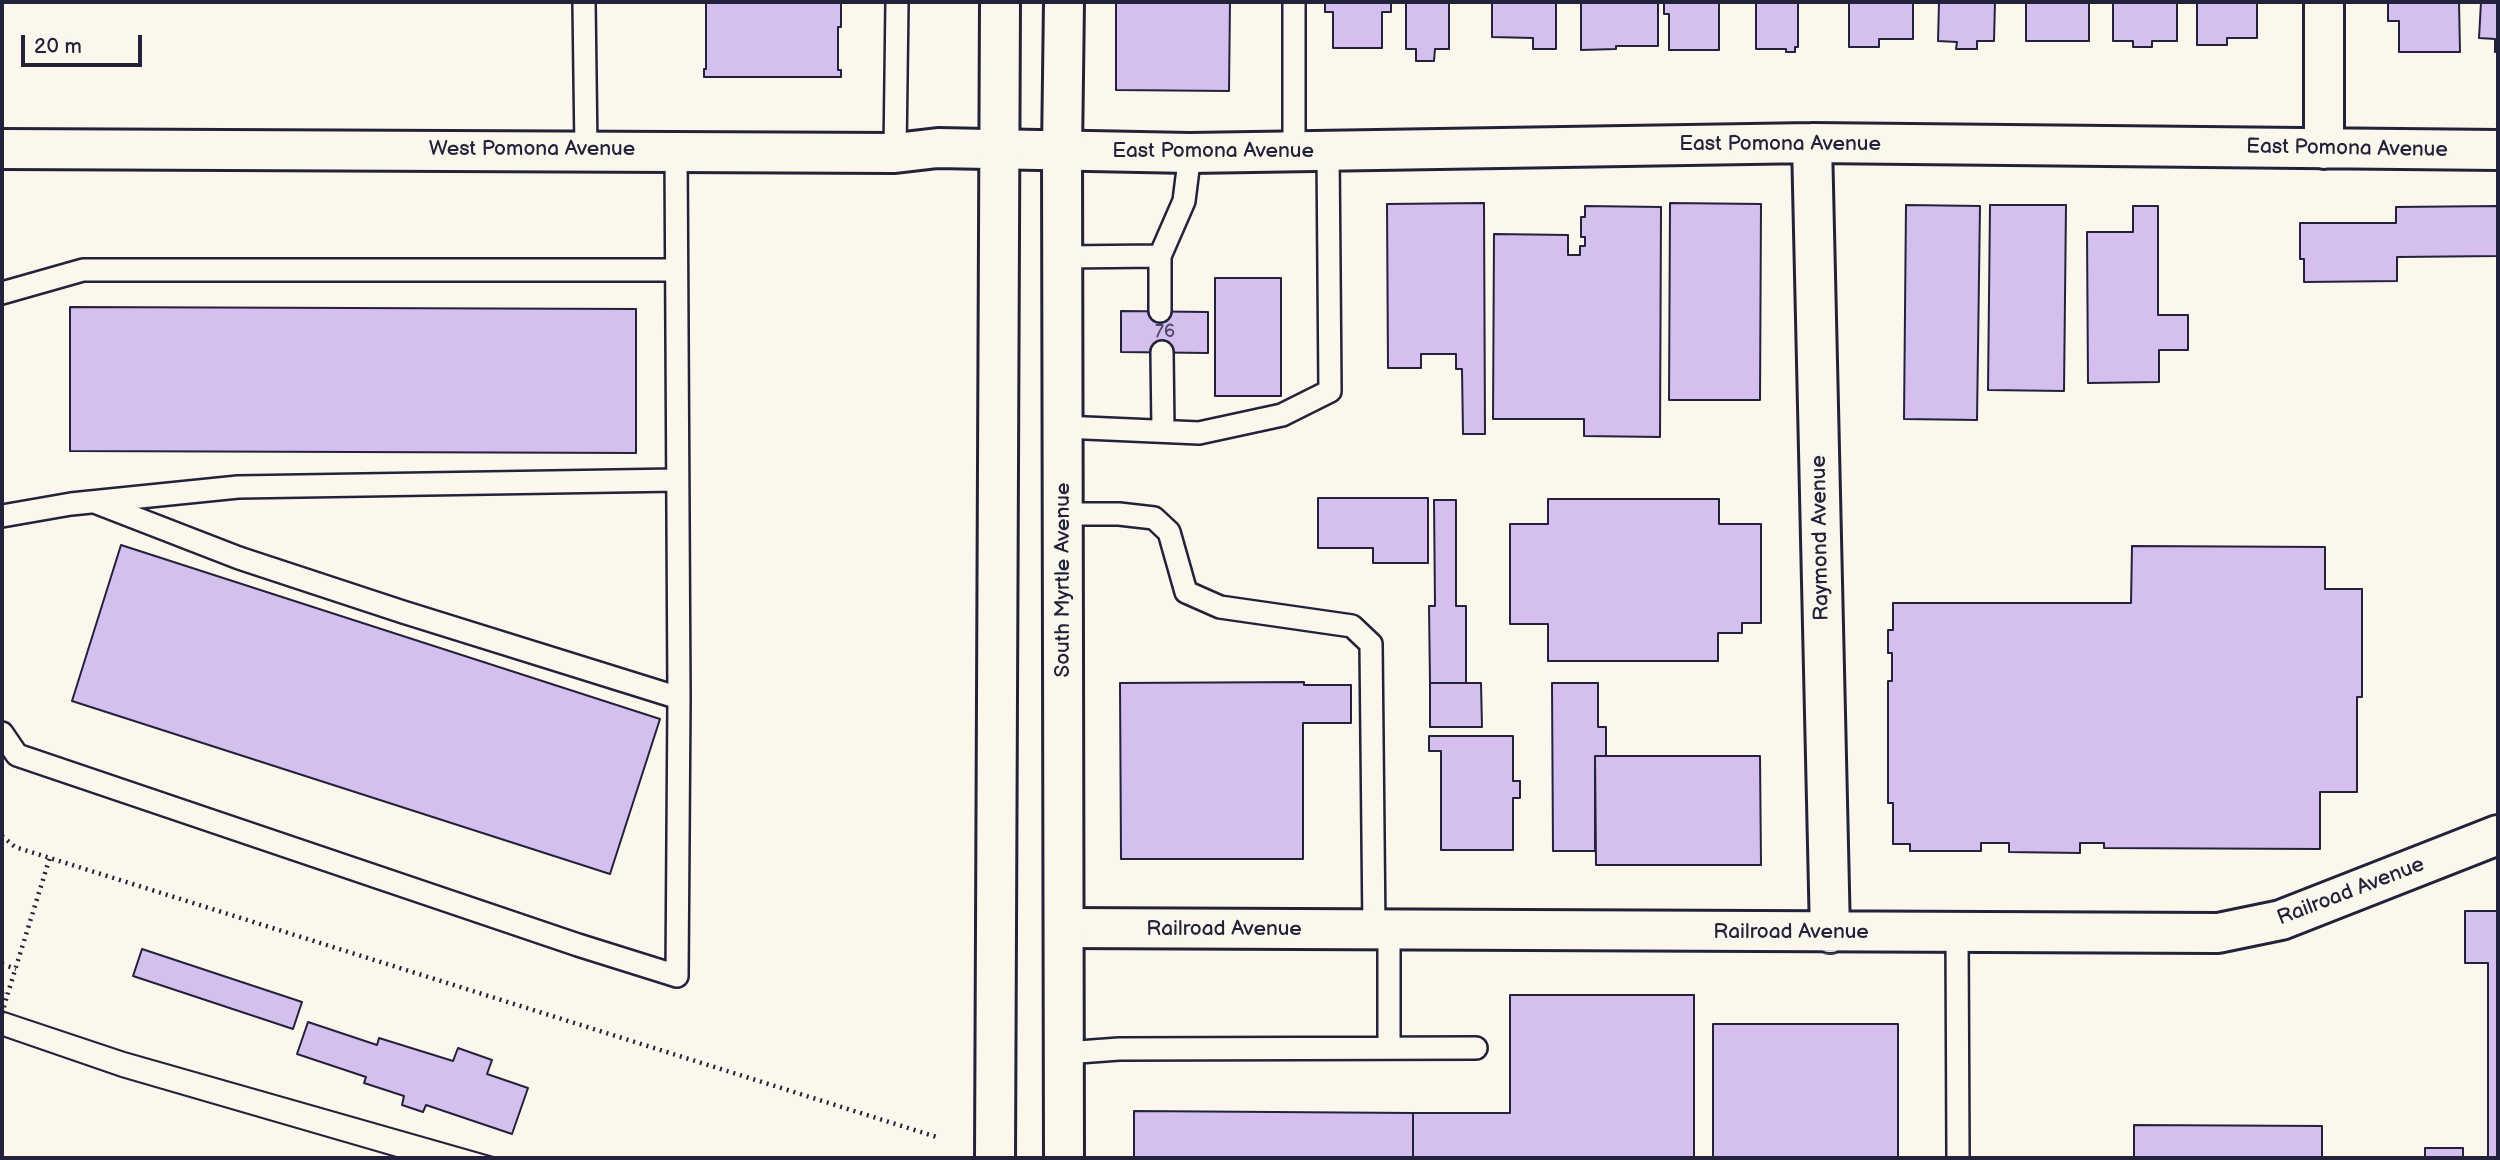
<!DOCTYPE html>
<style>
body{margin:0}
#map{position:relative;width:2500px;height:1160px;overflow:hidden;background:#fbf7ec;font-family:"Balsamiq Sans",sans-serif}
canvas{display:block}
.frame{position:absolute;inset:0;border:4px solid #22223b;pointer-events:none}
.scale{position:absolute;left:21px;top:35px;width:121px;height:32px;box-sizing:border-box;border:4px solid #22223b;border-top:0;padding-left:9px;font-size:21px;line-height:24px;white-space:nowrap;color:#22223b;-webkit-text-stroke:5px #fbf7ec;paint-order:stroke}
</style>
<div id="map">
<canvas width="2500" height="1160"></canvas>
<div class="frame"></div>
<div class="scale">20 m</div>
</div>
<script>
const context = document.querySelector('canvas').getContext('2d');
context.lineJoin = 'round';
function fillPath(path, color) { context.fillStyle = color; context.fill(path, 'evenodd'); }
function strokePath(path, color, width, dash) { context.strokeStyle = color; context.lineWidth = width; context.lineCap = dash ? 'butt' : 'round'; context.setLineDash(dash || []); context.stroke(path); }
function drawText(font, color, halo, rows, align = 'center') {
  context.font = font + ' "Balsamiq Sans",sans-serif'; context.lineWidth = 5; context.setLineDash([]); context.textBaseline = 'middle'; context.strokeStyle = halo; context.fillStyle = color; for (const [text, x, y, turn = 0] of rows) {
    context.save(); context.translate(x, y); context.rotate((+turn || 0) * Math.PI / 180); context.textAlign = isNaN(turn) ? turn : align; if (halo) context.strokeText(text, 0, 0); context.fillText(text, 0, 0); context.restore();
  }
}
const building = new Path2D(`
 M706,2H841V27H838V70H841V77H704V69H706Z
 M1116,2H1230L1229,91L1116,90Z
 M1325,2H1391V12H1382V48H1333V12H1325Z
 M1406,2H1449V49H1435L1434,61H1416V49H1406Z
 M1492,2H1556V49H1533V38L1492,37Z
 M1581,2L1658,3V46H1616V49L1581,50Z
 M1664,2H1719V50H1669V14H1664Z
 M1756,2H1798V47H1795V52H1786V49H1756Z
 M1849,2H1913V39H1879V47H1849Z
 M1939,2H1995L1994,41H1977V49H1956L1957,42L1938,41Z
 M2026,2H2089V41H2026Z
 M2113,2H2177V41H2152V47H2133V41H2113Z
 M2197,2H2257V38H2227V45H2197Z
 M2388,2H2459L2460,52H2399V21H2388Z
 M2481,2H2498V52H2495V39L2479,38Z
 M1484,203L1485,434H1463L1462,369H1456V354H1421V368H1388L1387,204Z
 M1670,203L1761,204L1760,400H1669Z
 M1906,205L1980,206L1977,420L1904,419Z
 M1990,205H2066L2064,391L1988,390Z
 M1585,206L1661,207L1660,437L1584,436V419H1493L1494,234L1568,235V255H1580V246H1585V237H1581V217H1585Z
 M2133,206H2158V315H2188V350H2159V382L2088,383L2087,232H2133Z
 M2498,206V256L2397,257V281L2304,282V259H2300V223H2396V207Z
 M1215,278H1281V396H1215Z
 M70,307L636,309V453L70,451Z
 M1121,311L1208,312V353L1121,352Z
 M1318,498H1428V563H1373V548H1318Z
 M1548,499H1719V524H1761V623H1742V633H1718V661H1548V624H1510V524H1548Z
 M1434,500H1456V606H1466V683H1430L1429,606H1435Z
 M121,545L660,719L610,874L72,701Z
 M2132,546L2325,547V589H2362V697H2357V792H2320V849L2104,848V843H2080V853L2009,852V843H1981V851H1910V844H1893V803H1888V681H1892V653H1888V630H1893V603H2131Z
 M1304,682V685H1351V723H1303V859H1121L1120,683Z
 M1430,683H1481L1482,727H1430Z
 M1552,683H1598V727H1606V756H1595V851H1553Z
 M1429,736H1513V781H1520V798H1513V850H1441V751H1429Z
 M1595,756H1760L1761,865H1596Z
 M2465,911H2498V1158H2488V963H2465Z
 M142,949L302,1002L293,1029L133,976Z
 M1510,995H1694V1158H1413V1113H1510Z
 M308,1022L377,1045L379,1038L453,1061L458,1048L492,1060L487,1074L528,1088L512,1134L426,1105L423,1112L402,1105L404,1096L364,1083L366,1077L297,1054Z
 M1713,1024H1898V1158H1713Z
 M1134,1111L1413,1113V1158H1134Z
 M2134,1125L2322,1126V1158H2134Z
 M2425,1148H2463V1158H2425Z`);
fillPath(building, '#d5bfef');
strokePath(building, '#22223b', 2);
const lane = new Path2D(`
 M584,2L586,150
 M1294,2V151
 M895,153L897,2
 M1062,257L1160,256
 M2,293L83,270H676
 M1160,311V256L1184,201L1190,153
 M1162,352L1163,431
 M1063,427L1199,433L1282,415L1330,391L1328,151
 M97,503L239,558L403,612L679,698
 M1064,514H1119L1154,518L1169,532L1186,592L1220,607L1352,626L1371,644L1374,931
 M2,516L71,504L238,487L677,480
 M2,733L17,755L578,945L677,976L679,698L676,150
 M1389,931V1048
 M1957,933L1958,1158
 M1065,1053L1119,1049L1476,1048`);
const street = new Path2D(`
 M1812,143L1830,933
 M2,149L895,153L938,148L1190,153L1812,143L2498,150
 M2324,149V2
 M1065,928L2218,933L2281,920L2498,835`);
const secondary = new Path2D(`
 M995,1158L1000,2
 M1064,1158L1062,151L1064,2`);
strokePath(lane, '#22223b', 26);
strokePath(street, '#22223b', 44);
strokePath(secondary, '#22223b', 44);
strokePath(new Path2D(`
 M2,836L15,847L940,1138
 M2,964L16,969
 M2,994L7,996L50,857
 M2,1014L7,996`), '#22223b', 4.5, [2, 5]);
strokePath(lane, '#fbf7ec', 21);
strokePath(street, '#fbf7ec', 38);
strokePath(secondary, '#fbf7ec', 38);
strokePath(new Path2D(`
 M2,1011L125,1052L497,1158
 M2,1036L121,1077L400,1158`), '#22223b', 2);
drawText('18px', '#4f4968', null, [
 ["76",1165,332]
]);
drawText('21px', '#22223b', '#fbf7ec', [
 ["East Pomona Avenue",1780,145],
 ["East Pomona Avenue",2347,149,1],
 ["West Pomona Avenue",532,150],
 ["East Pomona Avenue",1213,152],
 ["Raymond Avenue",1821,538,-91],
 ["South Myrtle Avenue",1064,580,-90],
 ["Railroad Avenue",2351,892,-21],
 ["Railroad Avenue",1224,930],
 ["Railroad Avenue",1791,933]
]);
</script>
